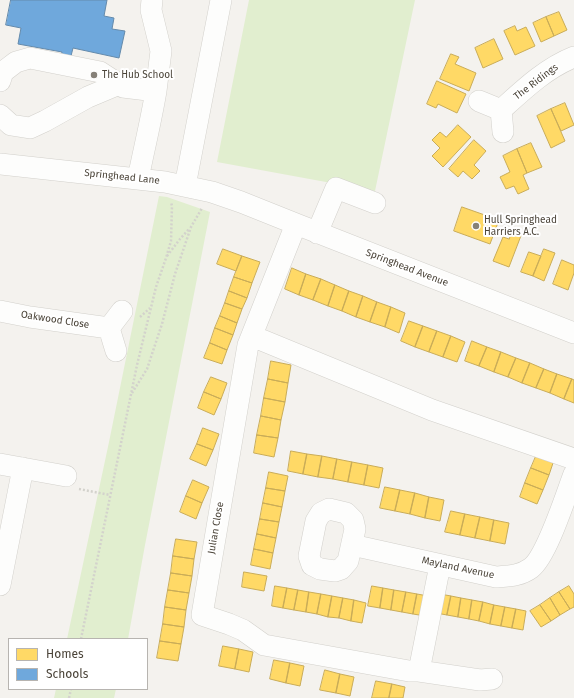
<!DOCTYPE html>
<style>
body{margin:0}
#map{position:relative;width:574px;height:698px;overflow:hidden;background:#f4f2ee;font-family:"Fira Sans",sans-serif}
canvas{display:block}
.legend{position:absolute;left:8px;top:638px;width:140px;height:52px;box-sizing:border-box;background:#fff;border:1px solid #b7b4b0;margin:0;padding:5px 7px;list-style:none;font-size:12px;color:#4b4439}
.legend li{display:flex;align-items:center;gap:8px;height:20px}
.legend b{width:20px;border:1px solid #b7b4b0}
</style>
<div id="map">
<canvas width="574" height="698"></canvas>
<ul class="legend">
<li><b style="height:11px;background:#ffd966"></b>Homes</li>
<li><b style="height:11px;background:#6fa8dc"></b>Schools</li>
</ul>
</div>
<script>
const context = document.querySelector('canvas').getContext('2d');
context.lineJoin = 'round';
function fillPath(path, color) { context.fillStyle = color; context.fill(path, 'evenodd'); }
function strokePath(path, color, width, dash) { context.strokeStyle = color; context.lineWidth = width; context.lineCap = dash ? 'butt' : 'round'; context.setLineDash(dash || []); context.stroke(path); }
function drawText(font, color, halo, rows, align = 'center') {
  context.font = font + ' "Fira Sans",sans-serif'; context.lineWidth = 4; context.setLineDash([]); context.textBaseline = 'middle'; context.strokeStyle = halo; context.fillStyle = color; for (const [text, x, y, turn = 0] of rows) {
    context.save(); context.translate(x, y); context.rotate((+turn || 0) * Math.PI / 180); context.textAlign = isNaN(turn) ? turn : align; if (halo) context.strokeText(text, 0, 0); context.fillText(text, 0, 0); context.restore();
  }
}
fillPath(new Path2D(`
 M249,0H415L375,191L217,162Z
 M159,196L167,197L210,212L145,545L128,639H67L109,442Z
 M56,689H116L114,698H54Z`), '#e1eecf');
const homes = new Path2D(`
 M559,12L567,30L554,36L546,17Z
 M546,17L554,36L541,42L533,23Z
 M515,26L517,31L526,27L535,46L515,55L504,31Z
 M494,39L503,59L483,68L475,48Z
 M451,54L459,57L455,64L476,73L469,91L440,79Z
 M437,81L466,94L457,113L438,104L436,108L427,104Z
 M565,103L574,125L561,131L551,109Z
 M551,109L565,141L551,148L537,116Z
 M458,125L471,137L443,167L432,156L440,148L432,140L440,132L446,137Z
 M474,140L486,151L474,165L480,171L472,179L463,171L458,177L449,169Z
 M531,143L542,167L527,173L517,149Z
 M517,149L527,173L523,175L529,189L518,194L514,186L506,189L500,177L510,172L503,156Z
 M462,207L499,220L490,244L454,231Z
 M512,230L522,233L509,267L493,261L503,237L509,239Z
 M223,249L242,256L236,271L217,264Z
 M544,249L555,253L544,281L533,276Z
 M529,252L541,256L533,276L521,272Z
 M242,256L260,262L252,283L234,277Z
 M562,260L574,265V273L568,290L553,284Z
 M292,268L306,274L299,295L285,289Z
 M306,274L321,279L313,300L299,295Z
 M234,277L252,283L247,298L229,291Z
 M321,279L335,285L328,306L313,300Z
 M335,285L349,291L342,311L328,306Z
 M229,291L247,298L242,309L225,303Z
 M349,291L363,296L356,317L342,311Z
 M363,296L377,302L370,322L356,317Z
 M377,302L391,307L385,327L370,322Z
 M225,303L242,309L237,323L220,316Z
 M391,307L405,313L399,333L385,327Z
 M220,316L237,323L233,335L215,328Z
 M409,321L423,326L415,347L401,341Z
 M423,326L437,331L429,352L415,347Z
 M215,328L233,335L227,350L210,343Z
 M437,331L451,336L443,357L429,352Z
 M451,336L465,342L457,362L443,357Z
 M472,341L487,347L479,366L465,361Z
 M210,343L227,350L222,364L204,358Z
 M487,347L501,352L494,372L479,366Z
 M501,352L516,358L508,377L494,372Z
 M516,358L530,363L522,383L508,377Z
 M271,361L291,365L288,383L268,379Z
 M530,363L544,369L536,388L522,383Z
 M544,369L557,374L550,393L536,388Z
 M557,374L572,379L564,399L550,393Z
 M211,377L227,383L221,399L204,392Z
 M268,379L288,383L285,402L264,398Z
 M572,379L574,380V403L564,399Z
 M204,392L221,399L214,415L198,408Z
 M264,398L285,402L281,420L261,416Z
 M261,416L281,420L278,438L257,435Z
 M203,428L219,434L213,450L197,444Z
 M257,435L278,438L274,457L254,453Z
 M197,444L213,450L206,466L190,459Z
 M291,451L307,454L303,474L288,471Z
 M307,454L322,456L318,477L303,474Z
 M537,454L554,460L549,475L531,468Z
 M322,456L337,459L333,479L318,477Z
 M337,459L352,462L348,482L333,479Z
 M352,462L368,465L364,485L348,482Z
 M368,465L383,468L379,488L364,485Z
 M531,468L549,475L543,490L525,483Z
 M269,472L288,476L285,491L266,488Z
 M193,480L209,487L202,503L186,496Z
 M525,483L543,490L537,504L520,497Z
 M385,487L400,490L395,511L380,508Z
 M266,488L285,491L282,507L263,503Z
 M400,490L415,493L410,514L395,511Z
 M415,493L429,497L425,518L410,514Z
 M186,496L202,503L196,519L180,512Z
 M429,497L444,500L440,521L425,518Z
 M263,503L282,507L279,522L260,519Z
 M451,511L465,514L460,535L445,532Z
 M465,514L480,517L475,538L460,535Z
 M480,517L494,520L490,541L475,538Z
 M260,519L279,522L276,538L257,534Z
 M494,520L509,523L505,544L490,541Z
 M257,534L276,538L273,553L254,549Z
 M176,539L197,542L194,559L173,556Z
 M254,549L273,553L270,569L251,565Z
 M173,556L194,559L192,576L171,573Z
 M244,572L267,576L264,591L242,587Z
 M171,573L192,576L189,593L168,590Z
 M275,586L287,588L283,608L272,606Z
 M372,586L383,588L380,608L368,606Z
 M569,586L574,594V607L570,609L559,592Z
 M287,588L298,590L294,610L283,608Z
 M383,588L394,590L391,610L380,608Z
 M168,590L189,593L186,610L165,607Z
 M298,590L309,592L306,612L294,610Z
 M394,590L406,592L402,612L391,610Z
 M309,592L321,594L317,614L306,612Z
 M406,592L417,594L413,614L402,612Z
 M559,592L570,609L560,615L550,598Z
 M321,594L332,596L328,617L317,614Z
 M417,594L428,596L425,616L413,614Z
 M440,594L451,596L447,615L436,613Z
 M332,596L343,598L339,618L328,617Z
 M451,596L461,598L458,617L447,615Z
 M343,598L354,600L351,621L339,618Z
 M461,598L472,600L469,619L458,617Z
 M550,598L560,615L551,621L540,605Z
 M354,600L366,603L362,623L351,621Z
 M472,600L483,602L479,621L469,619Z
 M483,602L494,605L490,624L479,621Z
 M494,605L505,607L501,626L490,624Z
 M540,605L551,621L541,627L530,611Z
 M165,607L186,610L184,627L163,624Z
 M505,607L516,609L512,628L501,626Z
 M516,609L526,611L523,630L512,628Z
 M163,624L184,627L181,644L160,641Z
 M160,641L181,644L178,661L157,658Z
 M223,646L239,649L235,669L219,666Z
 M239,649L253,652L249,672L235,669Z
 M274,660L290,663L286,683L270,679Z
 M290,663L304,666L300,686L286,683Z
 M325,670L340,674L336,693L320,690Z
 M340,674L354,677L350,696L336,693Z
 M376,681L392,684L389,698H372Z
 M392,684L405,687L403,698H389Z`);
fillPath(homes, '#ffd966');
strokePath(homes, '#c9ac58', 1);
const schools = new Path2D(`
 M11,0H107L104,16L114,18L112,29L125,31L119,58L73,48L69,64L60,62L62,52L18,44L21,28L6,25Z`);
fillPath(schools, '#6fa8dc');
strokePath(schools, '#648aab', 1);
const minor = new Path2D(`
 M152,0L151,10L161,51L156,91
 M0,81L3,72L16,62L30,58L100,72L123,87L156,91C151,121 144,149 138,179
 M479,101L501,110L503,132
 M501,110C523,90 546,68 574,57
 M0,115L11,125L30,128L45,121L88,97L119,84
 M0,164L165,182L212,192L241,202L296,224L574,333
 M185,186L221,0
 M296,224L248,345L202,615L229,624L243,630L264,645L409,671H419L480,680L492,679
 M317,233L336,188L375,203
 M0,311L30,317L109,328
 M252,336L432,410L574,459
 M116,351L109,328L122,311
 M0,464L66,476
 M329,509L346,513L353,520L355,529L348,561L341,569L335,571L320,569L312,565L309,556L316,521L321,513Z
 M352,545L496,577C509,576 520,576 531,568C547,556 566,495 574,474
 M0,585L23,468
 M419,671L440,565`);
strokePath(minor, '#d2d0cb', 22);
strokePath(new Path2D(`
 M167,256L180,239L189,229
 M140,317L150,308
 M132,393L147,369L162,324L175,274L191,227L202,208
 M79,489L110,495
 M81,639L137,365L156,287L166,258L171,241L172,206L171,202
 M69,698L71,689`), '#d3d2cc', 2.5, [2, 2]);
strokePath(minor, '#fdfdfc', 21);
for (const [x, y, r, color] of [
 [94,75,4,"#868178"],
 [476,226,4,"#868178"]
]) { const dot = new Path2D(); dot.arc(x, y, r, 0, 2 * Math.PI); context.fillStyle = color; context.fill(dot); strokePath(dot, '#fff', 1.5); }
drawText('10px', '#4b4439', '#fff', [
 ["The Hub School",102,75],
 ["Hull Springhead",484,220],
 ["Harriers A.C.",484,232]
], 'left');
drawText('10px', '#4b4439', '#fff', [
 ["The Ridings",536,82,-37],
 ["Springhead Lane",122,177,6],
 ["Springhead Avenue",407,268,21],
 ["Oakwood Close",55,320,9],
 ["Julian Close",216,528,-80],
 ["Mayland Avenue",458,568,12]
]);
</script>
